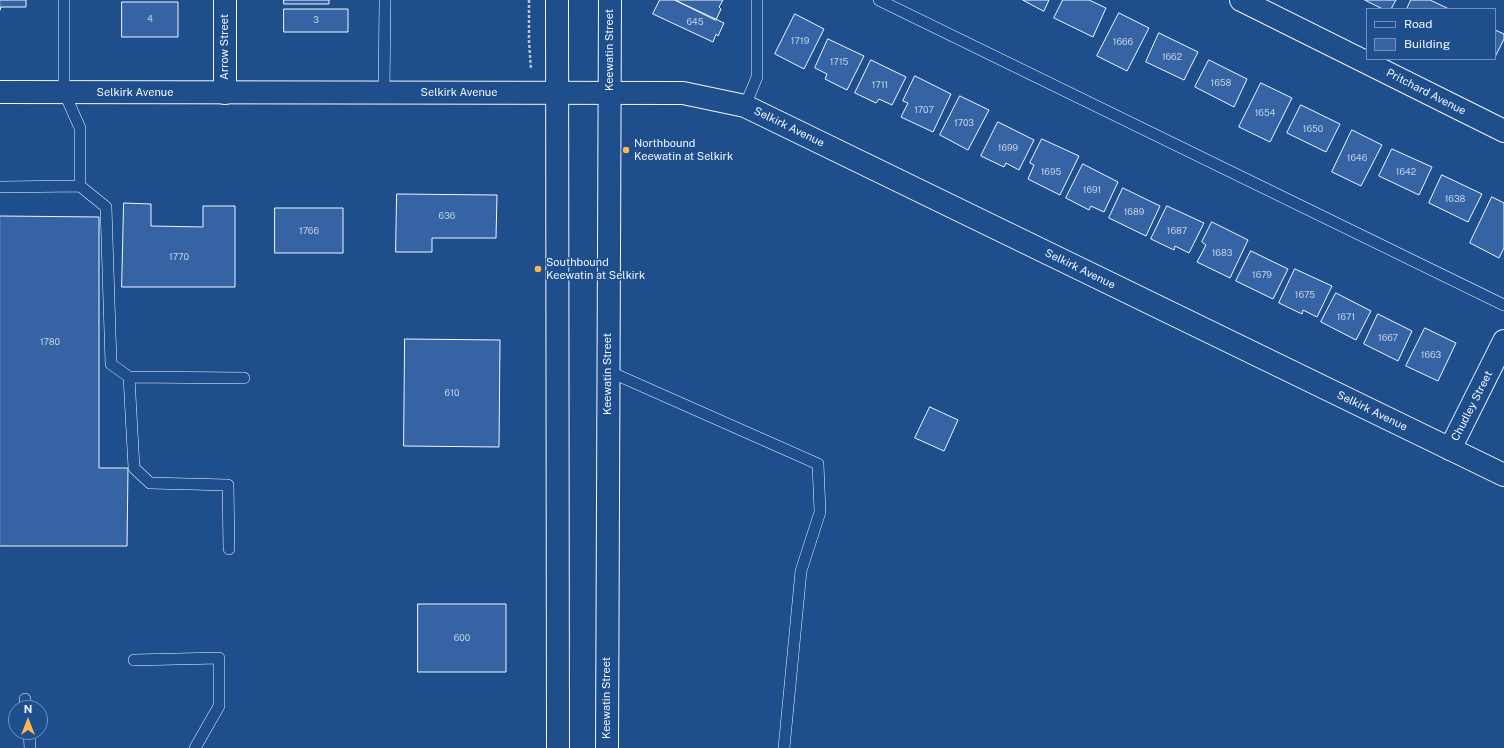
<!DOCTYPE html>
<style>
body{margin:0}
#map{position:relative;width:1504px;height:748px;overflow:hidden;background:#1f4e8c;font-family:"Public Sans",sans-serif}
canvas{display:block}
.legend{position:absolute;left:1366px;top:8px;width:130px;height:52px;box-sizing:border-box;background:#1f4e8c;border:1px solid #7391ba;margin:0;padding:5px 7px;list-style:none;font-size:12px;color:#f2f6ff}
.legend li{display:flex;align-items:center;gap:8px;height:20px}
.legend b{width:20px;border:1px solid #7391ba}
.north{position:absolute;left:8px;top:700px;width:40px;height:40px;box-sizing:border-box;background:#1f4e8c;border:1px solid #7391ba;border-radius:50%;rotate:0deg;font-size:11px;font-weight:700;line-height:16px;text-align:center;color:#f2f6ff}
.north::after{content:'';display:block;margin:auto;width:14px;height:18px;background:#ffb74d;clip-path:polygon(50% 0,100% 100%,50% 72%,0 100%)}
</style>
<div id="map">
<canvas width="1504" height="748"></canvas>
<ul class="legend">
<li><b style="height:5px;background:#1f4e8c"></b>Road</li>
<li><b style="height:11px;background:#3563a3"></b>Building</li>
</ul>
<div class="north">N</div>
</div>
<script>
const context = document.querySelector('canvas').getContext('2d');
context.lineJoin = 'round';
function fillPath(path, color) { context.fillStyle = color; context.fill(path, 'evenodd'); }
function strokePath(path, color, width, dash) { context.strokeStyle = color; context.lineWidth = width; context.lineCap = dash ? 'butt' : 'round'; context.setLineDash(dash || []); context.stroke(path); }
function drawText(font, color, halo, rows, align = 'center') {
  context.font = font + ' "Public Sans",sans-serif'; context.lineWidth = 3; context.setLineDash([]); context.textBaseline = 'middle'; context.strokeStyle = halo; context.fillStyle = color; for (const [text, x, y, turn = 0] of rows) {
    context.save(); context.translate(x, y); context.rotate((+turn || 0) * Math.PI / 180); context.textAlign = isNaN(turn) ? turn : align; if (halo) context.strokeText(text, 0, 0); context.fillText(text, 0, 0); context.restore();
  }
}
const building = new Path2D(`
 M0,0H26V7H1L0,10Z
 M284,0H329V4H284Z
 M660,0H675L724,23L718,36L716,34L713,42L653,14Z
 M675,0H723L719,7L721,9L716,20Z
 M1023,0H1049L1044,11Z
 M1063,0H1089L1106,8L1093,37L1054,18Z
 M1365,0H1396L1391,9H1383Z
 M1411,0H1430L1449,9H1407Z
 M122,2H178V37H122Z
 M284,9H348V32H284Z
 M1119,13L1149,28L1127,71L1097,56Z
 M795,14L824,29L804,69L775,54Z
 M1495,30L1504,34V39L1495,57Z
 M1159,33L1198,52L1184,80L1146,62Z
 M828,39L864,56L847,90L825,79L827,74L815,68Z
 M871,60L906,77L892,105L879,99L876,103L855,93Z
 M1209,60L1247,79L1234,107L1195,87Z
 M915,76L951,94L933,132L901,117L908,103L903,101Z
 M1261,83L1292,98L1270,142L1239,127Z
 M960,96L989,110L968,150L940,135Z
 M1301,105L1340,124L1326,152L1287,133Z
 M998,122L1034,140L1019,170L1006,163L1004,167L981,156Z
 M1352,130L1382,145L1361,186L1332,172Z
 M1042,139L1079,156L1060,195L1028,179L1034,165L1030,163Z
 M1392,149L1432,167L1419,195L1379,176Z
 M1083,164L1118,182L1104,212L1091,206L1089,210L1066,198Z
 M1442,175L1482,194L1468,222L1429,203Z
 M1123,188L1160,206L1146,236L1109,218Z
 M397,194L497,195L496,238H432V252H396Z
 M1492,197L1504,203V248L1499,258L1470,243Z
 M124,203L151,204V226L203,227V206H235V287H122Z
 M1167,206L1204,223L1189,253L1175,246L1174,250L1151,239Z
 M275,208H343V253H275Z
 M0,216L99,217V468H128L127,546H0Z
 M1212,222L1248,240L1230,278L1197,262L1206,245L1202,242Z
 M1251,251L1288,269L1273,299L1236,281Z
 M1295,269L1332,286L1317,317L1303,310L1302,314L1279,303Z
 M1336,293L1371,311L1356,340L1321,322Z
 M1378,314L1412,331L1398,361L1364,344Z
 M1425,328L1456,343L1438,381L1406,366Z
 M405,339L500,340L499,447L404,446Z
 M930,407L958,420L944,451L915,438Z
 M418,604H506V672H418Z`);
fillPath(building, '#3563a3');
strokePath(building, '#f2f6ff', 1);
const service = new Path2D(`
 M879,0L1504,305
 M384,93L385,0
 M745,106L757,77V0
 M80,186L106,207L111,364L129,377L244,378
 M0,187L80,186V128L64,92V0
 M608,371L818,464L820,512L801,571L784,748
 M129,377L134,468L150,483L228,485L229,549
 M134,660L219,658V706L195,748
 M25,699L26,708
 M29,732L30,748`);
const minor = new Path2D(`
 M1241,0L1504,131
 M225,93V0
 M1450,449L1504,341`);
const tertiary = new Path2D(`
 M0,92L683,93L745,106L1504,475`);
const secondary = new Path2D(`
 M557,0L558,748
 M607,748L610,0`);
strokePath(service, '#f2f6ff', 12);
strokePath(minor, '#f2f6ff', 24);
strokePath(tertiary, '#f2f6ff', 24);
strokePath(secondary, '#f2f6ff', 24);
strokePath(new Path2D(`
 M529,0V41L531,70`), '#b3c4dc', 2.5, [3, 2]);
strokePath(service, '#1f4e8c', 11);
strokePath(minor, '#1f4e8c', 22);
strokePath(tertiary, '#1f4e8c', 22);
strokePath(secondary, '#1f4e8c', 22);
for (const [x, y, r, color] of [
 [626,150,4,"#ffb74d"],
 [538,269,4,"#ffb74d"]
]) { const dot = new Path2D(); dot.arc(x, y, r, 0, 2 * Math.PI); context.fillStyle = color; context.fill(dot); strokePath(dot, '#1f4e8c', 1.5); }
drawText('9px', '#c3d1e8', null, [
 ["4",150,19],
 ["3",316,20],
 ["645",695,22],
 ["1719",800,41],
 ["1666",1123,42],
 ["1662",1172,57],
 ["1715",839,62],
 ["1658",1221,83],
 ["1711",880,85],
 ["1707",924,110],
 ["1654",1265,113],
 ["1703",964,123],
 ["1650",1313,129],
 ["1699",1008,148],
 ["1646",1357,158],
 ["1695",1051,172],
 ["1642",1406,172],
 ["1691",1092,190],
 ["1638",1455,199],
 ["1689",1134,212],
 ["636",447,216],
 ["1766",309,231],
 ["1687",1177,231],
 ["1683",1222,253],
 ["1770",179,257],
 ["1679",1262,275],
 ["1675",1305,295],
 ["1671",1346,317],
 ["1667",1388,338],
 ["1780",50,342],
 ["1663",1431,355],
 ["610",452,393],
 ["600",462,638]
]);
drawText('11px', '#f2f6ff', '#1f4e8c', [
 ["Arrow Street",225,47,-90],
 ["Keewatin Street",610,50,-90],
 ["Pritchard Avenue",1426,92,27],
 ["Selkirk Avenue",135,93],
 ["Selkirk Avenue",459,93],
 ["Selkirk Avenue",789,127,26],
 ["Selkirk Avenue",1080,269,26],
 ["Keewatin Street",608,374,-90],
 ["Chudley Street",1472,406,-63],
 ["Selkirk Avenue",1372,411,26],
 ["Keewatin Street",607,698,-90]
]);
drawText('11px', '#f2f6ff', '#1f4e8c', [
 ["Northbound",634,144],
 ["Keewatin at Selkirk",634,157],
 ["Southbound",546,263],
 ["Keewatin at Selkirk",546,276]
], 'left');
</script>
